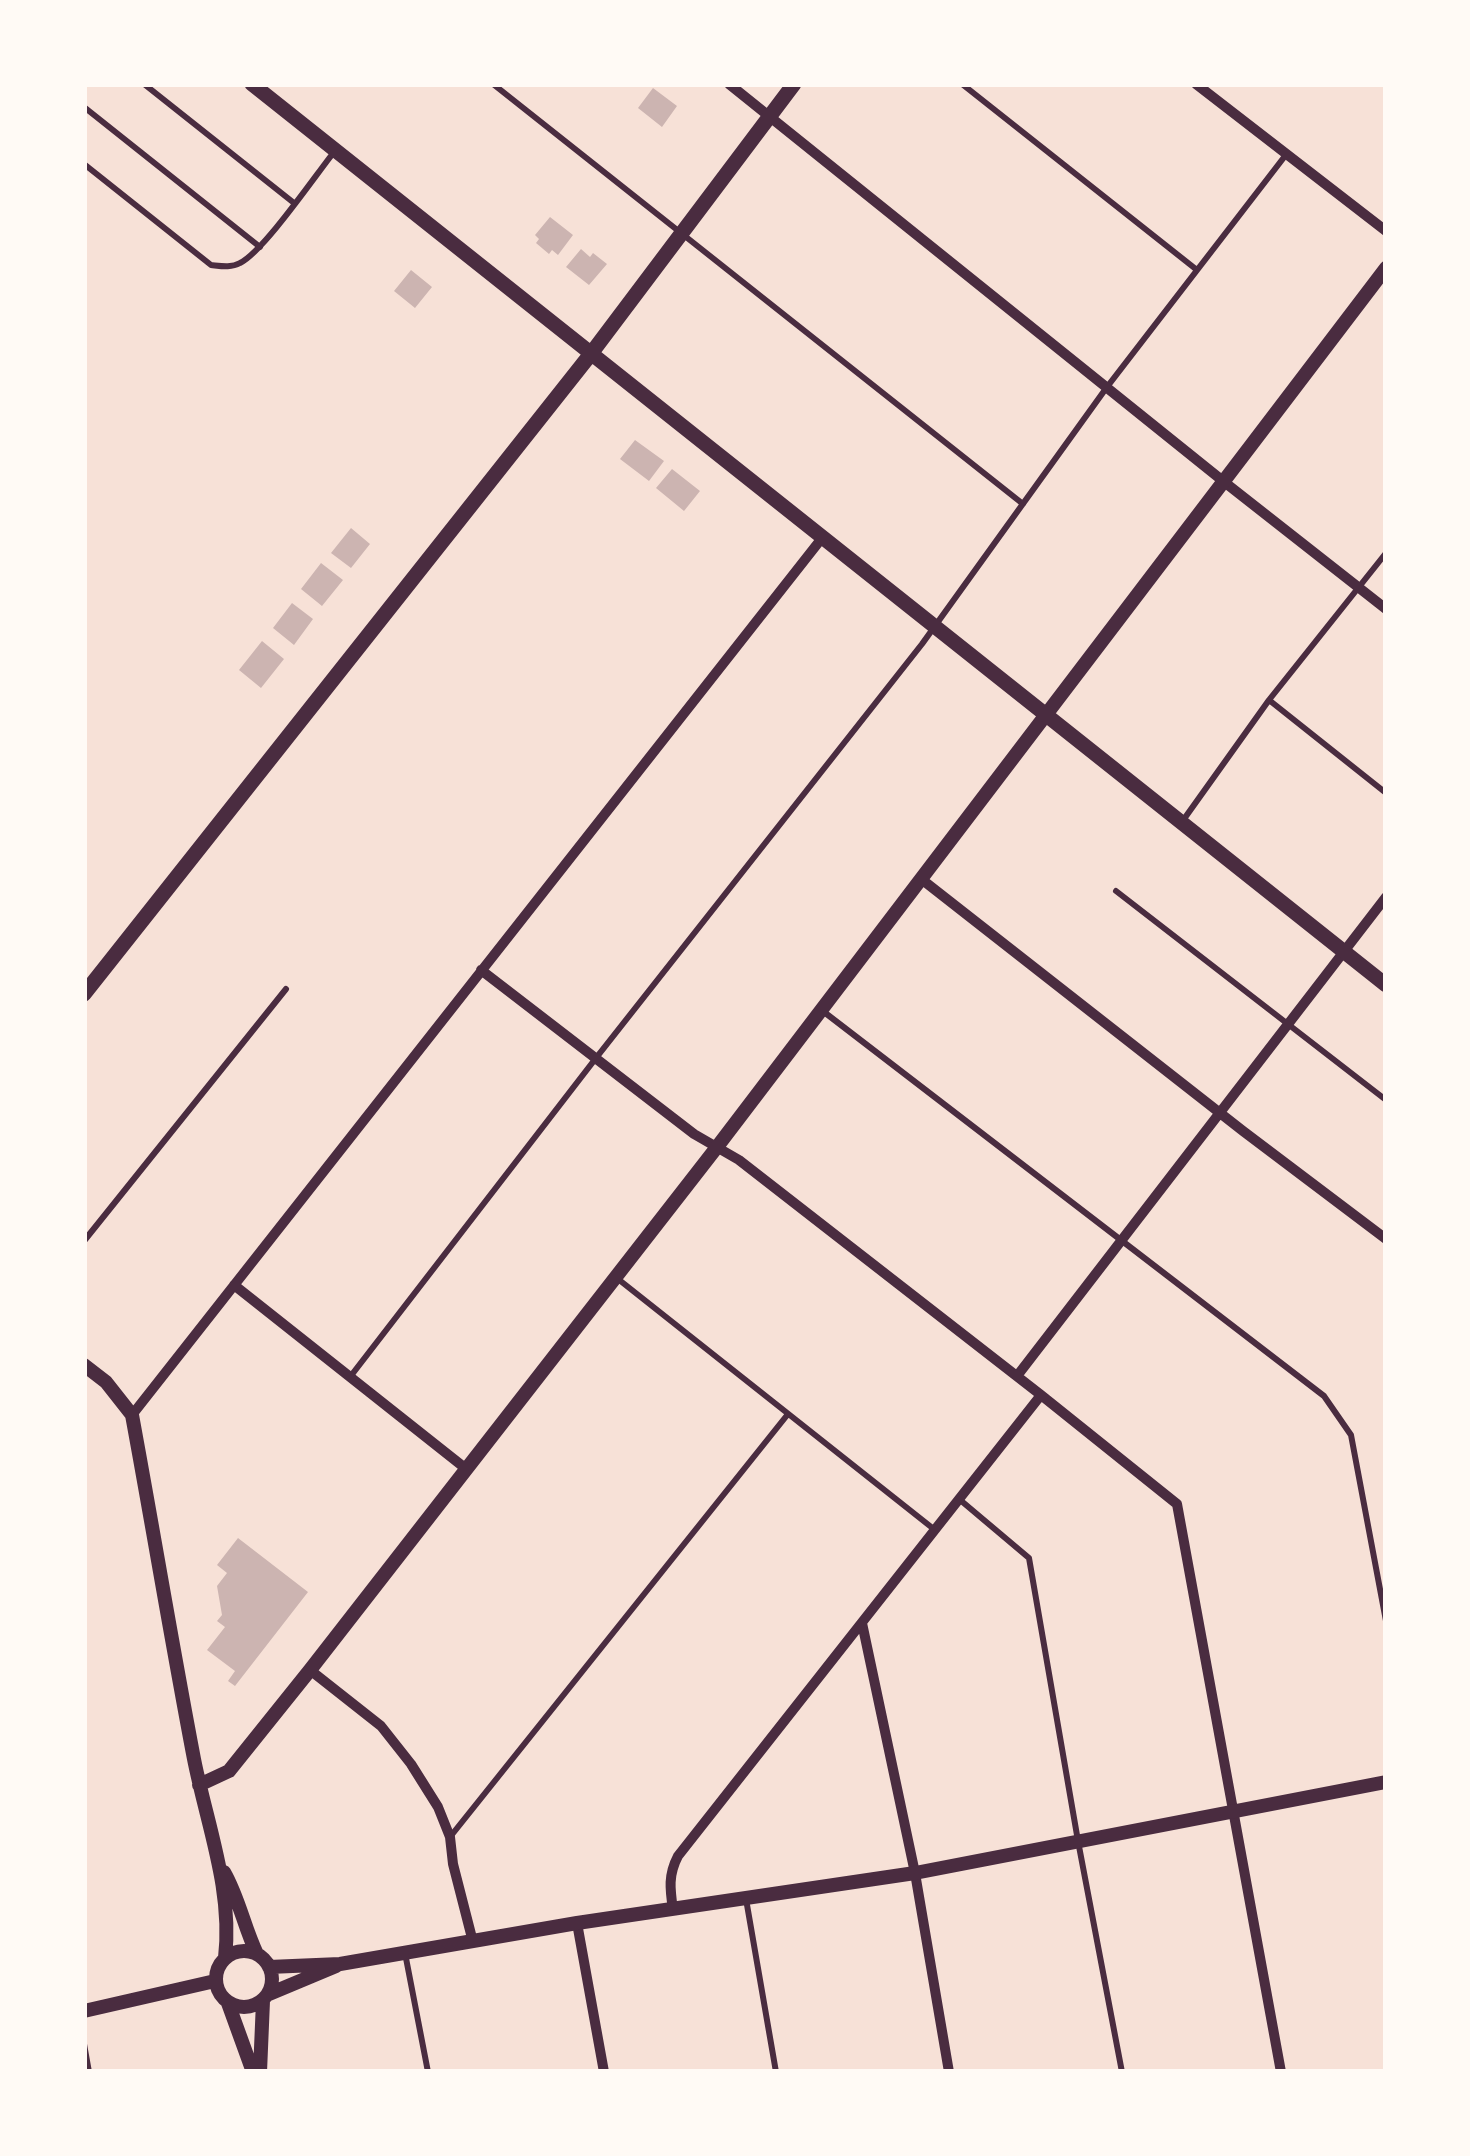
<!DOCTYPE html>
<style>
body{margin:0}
#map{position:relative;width:1470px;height:2156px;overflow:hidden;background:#f7e1d7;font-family:"IBM Plex Sans",sans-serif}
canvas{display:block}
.frame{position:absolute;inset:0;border:87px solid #fffaf5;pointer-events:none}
</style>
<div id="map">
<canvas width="1470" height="2156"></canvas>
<div class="frame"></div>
</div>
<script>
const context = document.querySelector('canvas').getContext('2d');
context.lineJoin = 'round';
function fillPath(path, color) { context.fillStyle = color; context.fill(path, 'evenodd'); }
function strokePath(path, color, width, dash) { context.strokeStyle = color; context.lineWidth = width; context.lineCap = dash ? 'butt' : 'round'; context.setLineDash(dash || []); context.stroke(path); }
fillPath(new Path2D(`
 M653,88L677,106L662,127L638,108Z
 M550,217L573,235L558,255L552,250L549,254L536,243L539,239L535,235Z
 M581,249L590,257L593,253L607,264L589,285L566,267Z
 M411,270L432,287L415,308L394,291Z
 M635,440L664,461L649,481L620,459Z
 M672,469L700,491L684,511L656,488Z
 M351,528L370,544L351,568L331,553Z
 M321,563L343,580L322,606L301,589Z
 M292,603L313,619L294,645L273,628Z
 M262,641L284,659L261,688L239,670Z
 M238,1538L308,1592L235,1686L228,1681L235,1671L207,1650L225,1627L217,1621L222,1615L217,1586L227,1573L217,1565Z`), '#ccb4b1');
strokePath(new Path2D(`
 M144,84L294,203
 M493,84L1023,504
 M962,84L1197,270
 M84,107L260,247
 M84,164L211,265C221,266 231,268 240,263C263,252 315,176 334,152
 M1269,700L1386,793
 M1184,819L1269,700L1386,553
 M1116,891L1386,1100
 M824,1012L1324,1396L1351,1435L1386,1621
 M84,1241L286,989
 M618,1279L935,1530
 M350,1377L596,1058L922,644L1107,387L1285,156
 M959,1499L1029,1558L1078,1841L1122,2072
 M450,1837L788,1414
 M746,1899L776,2072
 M405,1953L428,2072
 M84,2044L89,2072`), '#4a2c40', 6);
strokePath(new Path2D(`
 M729,84L1223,481L1386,609
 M1196,84L1386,231
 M920,878L1243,1131L1386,1239
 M481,970L694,1134L739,1160L1041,1395L1177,1504L1281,2072
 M234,1285L465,1468
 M1017,1376L1386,897
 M132,1415L822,538
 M862,1623L915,1873L949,2072
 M310,1670L381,1726L411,1764L438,1807L450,1837L453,1864L473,1942
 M673,1910C670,1889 668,1875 678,1856L1041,1395
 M577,1923L604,2072`), '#4a2c40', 10);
strokePath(new Path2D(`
 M84,1365L106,1382L132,1415C153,1529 172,1644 194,1759C207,1825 233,1890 225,1958
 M199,1785L229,1771L310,1670L717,1147L1386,268
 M224,1872C239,1898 244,1927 257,1954
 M216 1979a28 28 0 1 1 56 0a28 28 0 1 1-56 0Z
 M269,1967L340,1964L577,1923L915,1873L1386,1782
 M269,1994L336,1966
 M228,2003L253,2072
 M84,2011L215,1981
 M260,2072L263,2001`), '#4a2c40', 14);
strokePath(new Path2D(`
 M252,84L1386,985
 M84,994L590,355L794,84`), '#4a2c40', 15);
</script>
